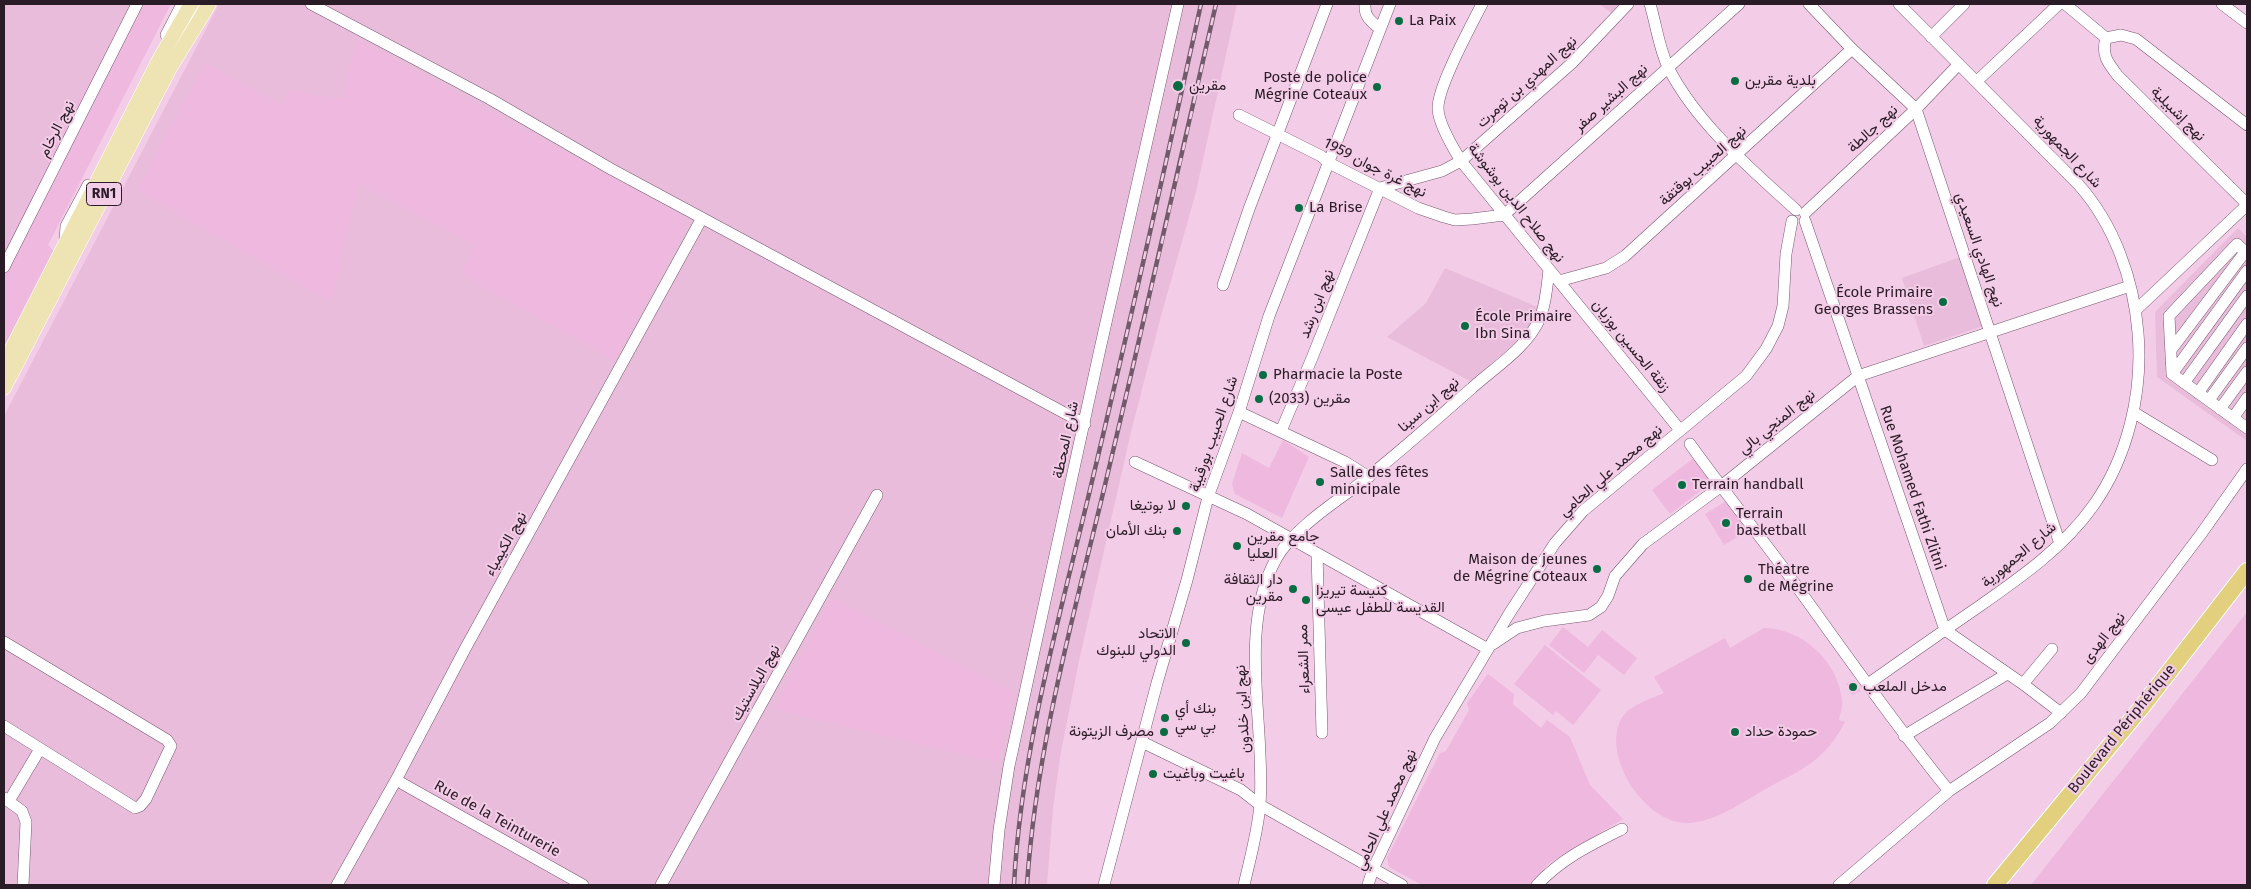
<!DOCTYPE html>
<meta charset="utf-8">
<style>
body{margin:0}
#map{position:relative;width:2251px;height:889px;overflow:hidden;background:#f3cce7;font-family:"Fira Sans",sans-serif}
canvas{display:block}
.frame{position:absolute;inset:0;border:5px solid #2a1c26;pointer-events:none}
</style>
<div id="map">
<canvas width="2251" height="889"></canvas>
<div class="frame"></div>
</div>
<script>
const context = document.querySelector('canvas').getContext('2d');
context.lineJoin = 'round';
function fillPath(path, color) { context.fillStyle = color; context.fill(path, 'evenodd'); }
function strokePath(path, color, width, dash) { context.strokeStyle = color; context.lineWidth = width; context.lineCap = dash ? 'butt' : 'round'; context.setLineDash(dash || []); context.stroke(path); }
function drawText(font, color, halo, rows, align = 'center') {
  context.font = font + ' "Fira Sans",Vazirmatn,sans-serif'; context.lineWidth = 4; context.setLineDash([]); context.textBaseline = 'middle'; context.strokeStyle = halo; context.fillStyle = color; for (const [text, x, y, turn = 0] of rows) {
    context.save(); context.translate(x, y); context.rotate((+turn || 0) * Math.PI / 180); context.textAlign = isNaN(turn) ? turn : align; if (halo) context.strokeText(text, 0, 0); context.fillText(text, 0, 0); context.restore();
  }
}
fillPath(new Path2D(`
 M4,4H130L4,249Z
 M219,4H1237L1196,192L1161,316L1131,432L1079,661L1060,757L1053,809L1047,885H4V416Z
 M1599,4H1626L1616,16Z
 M2238,228L2247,237V441L2157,377L2155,312Z
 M1960,257L1984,326L1924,346L1902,278Z
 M1445,268L1540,308L1524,336L1470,381L1387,337L1426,303Z`), '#e9bcdb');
fillPath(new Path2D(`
 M130,4H171L48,245L57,254L4,354V249Z
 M357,39L684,217L687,226L614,360L461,274L475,245L358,183L331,302L137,190L205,63L281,105L289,90L343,99Z
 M1283,440L1309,457L1282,518L1235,494L1232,484L1242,453L1269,468Z
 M1695,457L1713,481L1670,514L1652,490Z
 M1728,500L1747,531L1724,545L1705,514Z
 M832,598L1014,692L998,763L774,709Z
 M2247,612V885H2031Z
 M1563,627L1588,647L1602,630L1637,658L1624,675L1598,655L1584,673L1549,645Z
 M1764,628C1802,628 1839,662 1842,701C1843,707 1840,714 1839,720L1845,722C1825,760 1805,768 1769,787C1744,801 1715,823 1686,823C1645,822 1603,759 1620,721C1628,705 1649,700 1664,693L1654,677L1725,638L1730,648Z
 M1545,645L1601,690L1573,725L1556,711L1553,715L1514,684Z
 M1488,674L1514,694L1513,704L1541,728L1547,720L1570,737L1590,785L1623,819L1548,864L1531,885H1422L1389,867L1387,858L1440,753L1446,751L1469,710L1467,703Z
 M1854,680L1861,691L1852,695L1846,684Z`), '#efb8df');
const minor = new Path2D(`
 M311,4L490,99L611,169L1085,424
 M1365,4C1364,17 1371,21 1380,29
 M1482,4C1471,26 1438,86 1438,108C1438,123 1453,148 1461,161L1680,430
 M1650,4C1656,24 1659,48 1668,67C1696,123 1750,168 1796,210
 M1809,4L1852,49L1916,109L2060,544
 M2065,4L2106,38
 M2222,4L2247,23
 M166,35L182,4
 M1931,37L1964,4
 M2106,38C2101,55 2108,63 2118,76L2247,204
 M2106,38L2121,35L2136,39L2247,125
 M1977,81L2059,4
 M1239,115L1321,156L1329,163L1418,208L1444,217L1455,220L1472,219L1504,215L1739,4
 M1805,213L1916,109L1959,64
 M1805,221L1945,630L2023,684L2061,713
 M65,241L66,226L88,185
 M2247,254L2237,244L2169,316L2172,374L2247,428
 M4,267L137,4
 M1559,281L1606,268L1625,256L1852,49
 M1223,285L1249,209L1327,4
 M2136,310L2247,205
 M2171,350L2245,252
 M2172,374L2247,271
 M2184,383L2247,296
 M2198,393L2247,324
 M2209,400L2247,348
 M2220,409L2247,372
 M1239,412L1345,462L1369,477
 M2133,412L2212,460
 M2233,418L2247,398
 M1281,431L1312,358L1380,188L1442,171L1461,161L1572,63L1628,4
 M1690,444C1722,489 1757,532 1790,577C1842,649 1893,722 1949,791L1839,885
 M1135,462L1247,514L1488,649
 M1317,553L1322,733
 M4,642L167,740L171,746L146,799L140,806L135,808L4,726
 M1493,644L1517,628L1544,621L1589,615L1601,607L1608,596L1615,576L1643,544L1720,487L1858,376L2130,286
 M1868,684C1902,660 1936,636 1971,612C2014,582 2062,550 2093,506C2128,457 2143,392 2138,333C2134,280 2114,224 2078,184L1899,4
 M2023,684L2052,649
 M1904,736L2007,674
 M1142,742L1241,790L1260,805L1402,885
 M396,780L583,885
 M1949,791L2050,723L2081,693L2201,534L2247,469
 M4,798L22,811L26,822L23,885
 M9,801L40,749
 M337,885L396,780L465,649L702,218
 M661,885L877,495
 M994,885L999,830L1009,766L1100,349L1178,4
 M1104,885L1157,683L1187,580L1208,497L1239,412L1269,316L1390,4
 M1244,885C1250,859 1258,831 1260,804C1266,726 1237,629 1276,559C1291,532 1329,506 1354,488C1395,457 1433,422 1472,388C1495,367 1527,348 1540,318C1546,304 1547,285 1549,270
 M1368,885L1373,869L1435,738L1509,614L1555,543L1583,511L1746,376L1766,349L1778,326L1783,306L1786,254L1792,221
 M1537,885C1561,859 1590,845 1622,829`);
const major = new Path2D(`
 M4,364L160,58L191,4
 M4,388L170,68L209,4`);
const highway = new Path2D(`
 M1995,885L2141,708L2247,571`);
strokePath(minor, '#79576f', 12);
strokePath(major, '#fff', 15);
strokePath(highway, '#fff', 18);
strokePath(minor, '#fff', 11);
strokePath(major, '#eee3b2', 14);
strokePath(highway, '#e2d07e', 16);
const rail = new Path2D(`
 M1014,885C1021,752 1058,623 1089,494C1128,331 1165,168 1201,4
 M1027,885C1036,749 1073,618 1105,485C1143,325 1180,165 1216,4`);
strokePath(rail, '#715a6a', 4.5);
strokePath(rail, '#f3cce7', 2.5, [8]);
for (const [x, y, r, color] of [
 [1399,21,5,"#0a6c42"],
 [1735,81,5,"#0a6c42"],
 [1178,86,6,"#0a6c42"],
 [1377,87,5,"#0a6c42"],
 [1299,208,5,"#0a6c42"],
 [1943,302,5,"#0a6c42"],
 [1465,326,5,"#0a6c42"],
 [1263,375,5,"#0a6c42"],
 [1259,399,5,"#0a6c42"],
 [1320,482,5,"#0a6c42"],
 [1682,485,5,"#0a6c42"],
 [1186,506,5,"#0a6c42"],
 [1726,523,5,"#0a6c42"],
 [1177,531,5,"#0a6c42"],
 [1237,546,5,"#0a6c42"],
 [1597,569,5,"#0a6c42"],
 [1748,579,5,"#0a6c42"],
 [1293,589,5,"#0a6c42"],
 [1306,600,5,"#0a6c42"],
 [1186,643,5,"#0a6c42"],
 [1853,687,5,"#0a6c42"],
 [1165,718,5,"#0a6c42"],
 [1164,732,5,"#0a6c42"],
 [1735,732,5,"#0a6c42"],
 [1153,774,5,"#0a6c42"]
]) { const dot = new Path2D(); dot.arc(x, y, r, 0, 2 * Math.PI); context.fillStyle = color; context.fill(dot); strokePath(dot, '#f3cce7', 2); }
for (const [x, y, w] of [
 [104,194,35]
]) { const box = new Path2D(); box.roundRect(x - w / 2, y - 11.5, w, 23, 4); context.fillStyle = '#f3cce7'; context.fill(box); strokePath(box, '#2a1c26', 1); }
drawText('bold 14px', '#2a1c26', null, [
 ["RN1",104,194]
]);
drawText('15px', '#2a1c26', '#f3cce7', [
 ["La Paix",1409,21],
 ["Poste de police",1367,78,"right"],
 ["Mégrine Coteaux",1367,95,"right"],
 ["بلدية مقرين",1745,81],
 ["مقرين",1189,86],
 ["La Brise",1309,208],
 ["École Primaire",1933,293,"right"],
 ["Georges Brassens",1933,310,"right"],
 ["École Primaire",1475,317],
 ["Ibn Sina",1475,334],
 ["Pharmacie la Poste",1273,375],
 ["مقرين (2033)",1269,399],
 ["Salle des fêtes",1330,473],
 ["minicipale",1330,490],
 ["Terrain handball",1692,485],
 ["لا بوتيغا",1176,506,"right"],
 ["Terrain",1736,514],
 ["basketball",1736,531],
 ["بنك الأمان",1167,531,"right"],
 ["جامع مقرين",1247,537],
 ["العليا",1247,554],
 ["Maison de jeunes",1587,560,"right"],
 ["de Mégrine Coteaux",1587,577,"right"],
 ["Théatre",1758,570],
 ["de Mégrine",1758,587],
 ["دار الثقافة",1283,580,"right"],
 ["مقرين",1283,597,"right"],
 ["كنيسة تيريزا",1316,591],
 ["القديسة للطفل عيسى",1316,608],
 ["الاتحاد",1176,634,"right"],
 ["الدولي للبنوك",1176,651,"right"],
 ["مدخل الملعب",1863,687],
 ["بنك أي",1175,709],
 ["بي سي",1175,726],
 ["مصرف الزيتونة",1154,732,"right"],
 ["حمودة حداد",1745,732],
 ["باغيت وباغيت",1163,774]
], 'left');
drawText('15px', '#2a1c26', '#f3cce7', [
 ["نهج المهدي بن تومرت",1527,82,-42],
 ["نهج البشير صفر",1611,98,-42],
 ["نهج إشبيلية",2178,114,45],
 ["نهج الرخام",57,129,-63],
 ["نهج جالطة",1873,129,-43],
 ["شارع الجمهورية",2067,152,47],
 ["نهج الحبيب بوقتفة",1703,166,-42],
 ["نهج غرة جوان 1959",1375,168,27],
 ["نهج صلاح الدين بوشوشة",1516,203,52],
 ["نهج الهادي السعيدي",1979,250,71],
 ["نهج ابن رشد",1317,304,-69],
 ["زنقة الحسين بوزيان",1631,346,51],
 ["نهج ابن سينا",1429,405,-41],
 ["نهج المنجي بالي",1777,422,-39],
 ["شارع الحبيب بورقيبة",1214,434,-71],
 ["شارع المحطة",1066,440,-78],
 ["نهج محمد علي الحامي",1611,471,-41],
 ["Rue Mohamed Fathi Zlitni",1912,488,71],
 ["نهج الكيمياء",506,544,-61],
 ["شارع الجمهورية",2019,555,-40],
 ["نهج الهدى",2104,638,-52],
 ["ممر الشعراء",1304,659,-92],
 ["نهج البلاستيك",756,683,-61],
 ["نهج ابن خلدون",1243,709,-93],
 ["Boulevard Périphérique",2122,729,-51],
 ["نهج محمد علي الحامي",1386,810,-66],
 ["Rue de la Teinturerie",497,819,29]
]);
</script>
